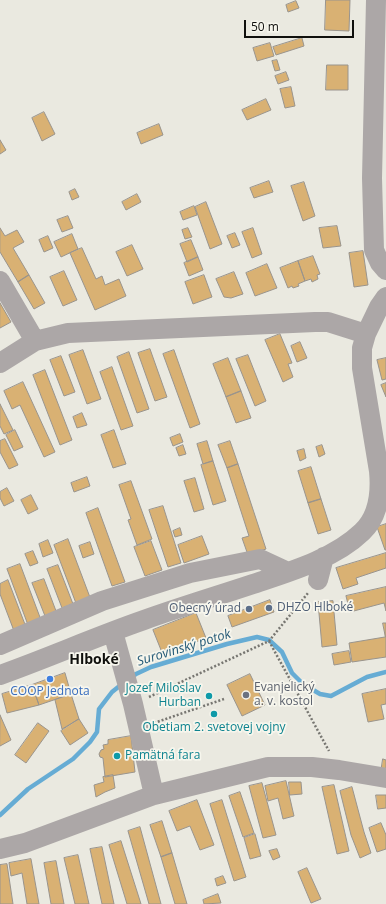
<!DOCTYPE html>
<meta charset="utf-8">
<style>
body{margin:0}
#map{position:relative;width:386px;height:904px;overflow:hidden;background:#eae9e0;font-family:"Open Sans",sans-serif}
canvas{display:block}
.scale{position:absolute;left:244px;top:20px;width:110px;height:18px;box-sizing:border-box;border:2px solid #10100d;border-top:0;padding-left:5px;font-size:12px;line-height:14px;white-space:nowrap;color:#10100d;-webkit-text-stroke:3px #f7f6ed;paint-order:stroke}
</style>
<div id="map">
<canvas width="386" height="904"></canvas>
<div class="scale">50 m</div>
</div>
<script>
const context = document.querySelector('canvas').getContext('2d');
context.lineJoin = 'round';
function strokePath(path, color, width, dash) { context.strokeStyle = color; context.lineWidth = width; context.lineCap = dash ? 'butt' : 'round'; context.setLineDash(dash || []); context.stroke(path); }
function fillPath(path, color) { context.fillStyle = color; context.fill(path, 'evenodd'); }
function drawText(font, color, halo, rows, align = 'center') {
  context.font = font + ' "Open Sans",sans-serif'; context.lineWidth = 3.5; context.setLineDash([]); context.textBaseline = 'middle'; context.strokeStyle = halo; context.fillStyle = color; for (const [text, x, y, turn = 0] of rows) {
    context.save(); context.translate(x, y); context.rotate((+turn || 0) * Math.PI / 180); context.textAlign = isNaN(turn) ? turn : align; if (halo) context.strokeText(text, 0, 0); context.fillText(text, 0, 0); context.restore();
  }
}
strokePath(new Path2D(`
 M131,677L136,674L151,667L227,644L257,637L269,640L282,652L292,673L303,684L320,694L331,696L367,677L386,672
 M0,815L28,789L73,759L90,742L97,732L99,709L112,692L122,684`), '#66acd4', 4.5);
const building = new Path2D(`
 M326,0H350L349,31L325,30Z
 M296,1L299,8L288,12L286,5Z
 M302,38L304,46L276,55L273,47Z
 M270,43L274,56L257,61L253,48Z
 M277,60L280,70L275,71L272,61Z
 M327,65H348V90H326Z
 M286,72L289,80L278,84L275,76Z
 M291,87L295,106L285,108L280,89Z
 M266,99L271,110L247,120L242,110Z
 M44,112L55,134L42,141L32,118Z
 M159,124L163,135L141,144L137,133Z
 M0,140L6,150L0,154Z
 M269,181L273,192L254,198L250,188Z
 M304,182L315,216L303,221L291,186Z
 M75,189L79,197L72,200L69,192Z
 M137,194L141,202L126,210L122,202Z
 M206,202L222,244L210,249L195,207Z
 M194,206L197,215L183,220L180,212Z
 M68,216L73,228L62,232L57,220Z
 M337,226L341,246L323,248L319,228Z
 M0,228L5,236L17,230L24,242L13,248L29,275L18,282L0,252Z
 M188,228L192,237L185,239L182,230Z
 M253,228L262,254L252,258L242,232Z
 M235,233L240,245L232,248L227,236Z
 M72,234L78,249L61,257L54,242Z
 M48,236L53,248L44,252L39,240Z
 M191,240L198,257L187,262L180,244Z
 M132,245L143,269L127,276L116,252Z
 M82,248L96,279L102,276L105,285L119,279L126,296L95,310L70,253Z
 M363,251L368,285L354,287L349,253Z
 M313,256L320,274L317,275L318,279L312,282L311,279L305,281L298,261Z
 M198,257L203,270L189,276L184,263Z
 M298,261L305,281L298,284L299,286L293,288L292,286L288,288L280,268Z
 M267,264L277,288L255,296L246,273Z
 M64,271L77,300L63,306L50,277Z
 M234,272L243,294L231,298L224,297L216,279Z
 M29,275L45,303L34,309L18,282Z
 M204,275L212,297L193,304L185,282Z
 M0,303L11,322L0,328Z
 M280,334L292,363L288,364L293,377L283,382L265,340Z
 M300,342L307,358L297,362L291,346Z
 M150,349L167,397L155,401L138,353Z
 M83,350L101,399L87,404L69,355Z
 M174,350L200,424L190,428L163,354Z
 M129,352L149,409L137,413L117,357Z
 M248,355L266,401L255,406L236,359Z
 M61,356L75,392L64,396L50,360Z
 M228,358L241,391L226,397L213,364Z
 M386,358V379L382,380L377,360Z
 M112,367L133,426L121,430L100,372Z
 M45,370L72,440L60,445L33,375Z
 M23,382L55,452L44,457L20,405L12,409L4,391Z
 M386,383V397L381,385Z
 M241,391L251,418L236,423L226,397Z
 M0,404L13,430L4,434L0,426Z
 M82,413L87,425L77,428L73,417Z
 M15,430L23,447L14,451L6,435Z
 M114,430L126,464L113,468L101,435Z
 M180,434L183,442L173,446L170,438Z
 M5,439L18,465L9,469L0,452V441Z
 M207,441L213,461L203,464L197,444Z
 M230,441L238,464L227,468L218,445Z
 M183,445L186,454L179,456L176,448Z
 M322,445L325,454L319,457L316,447Z
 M304,449L306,458L300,461L297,451Z
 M213,461L226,501L213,505L201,465Z
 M238,464L266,549L248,555L242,538L249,536L227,468Z
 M311,467L321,499L308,503L298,471Z
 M87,477L90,486L74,492L71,483Z
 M195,478L204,509L194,512L184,481Z
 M131,481L152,539L137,545L128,520L131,519L119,485Z
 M7,488L14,501L4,506L0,498V492Z
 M31,495L38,509L28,514L21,500Z
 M321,499L331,530L318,534L308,503Z
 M163,506L181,563L168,567L149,510Z
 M98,508L125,582L112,586L86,513Z
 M386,524V550H385L377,527Z
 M180,528L182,535L175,537L173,531Z
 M202,536L209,554L184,563L178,545Z
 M68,539L91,600L77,606L54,545Z
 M48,540L53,553L43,557L39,544Z
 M151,541L162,570L145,576L134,547Z
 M90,542L94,554L83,558L79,546Z
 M33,551L38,563L30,566L25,554Z
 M386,553V568L356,578L358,584L343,589L336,568Z
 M20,564L41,620L28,625L7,569Z
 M58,565L73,604L62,608L47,569Z
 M44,579L56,611L45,616L32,583Z
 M8,580L26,627L14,631L0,594V584Z
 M386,587V611L384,603L350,612L346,596Z
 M270,600L274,612L232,627L228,616Z
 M333,601L337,645L322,647L318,602Z
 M196,613L206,638L163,655L153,630Z
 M383,623H386V657L352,662L349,643L385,637Z
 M349,651L351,662L334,665L332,654Z
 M65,673L71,694L39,705L32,685Z
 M250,674L265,705L242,716L227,685Z
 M32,685L39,705L7,713L2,694Z
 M386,689V704L381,705L384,719L368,722L362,694Z
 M71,694L79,719L62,729L55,700Z
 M0,715L11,740L0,746Z
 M79,719L88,733L70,745L61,731Z
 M38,723L49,731L26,763L15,755Z
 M131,736L135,772L105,777L103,758L100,757L99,754L101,750L104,749L103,745L108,744V740Z
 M383,759L386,760V773L381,772Z
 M113,775L115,788L105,792L96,797L94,785L104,782L103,777Z
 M286,781L294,816L283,819L278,798L268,801L265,786Z
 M289,782H301L302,794L290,795Z
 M262,783L276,835L263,838L249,786Z
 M334,785L349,851L337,854L322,787Z
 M352,787L364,832L371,853L360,858L351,835L340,791Z
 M240,792L254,833L243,837L229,796Z
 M376,795H386V808L378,809Z
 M197,800L214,845L200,850L190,826L177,831L169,811Z
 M222,800L246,877L234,881L210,804Z
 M162,821L172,853L161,857L150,825Z
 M381,823L386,835V849L377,852L369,828Z
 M140,827L161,904H149L128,831Z
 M255,834L261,856L250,859L244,838Z
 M121,841L141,904H127L109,845Z
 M102,847L114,904H102L90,849Z
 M277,849L280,857L273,860L269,851Z
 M172,853L187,904H175L161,857Z
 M78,855L89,904H75L64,858Z
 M31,859L39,904H27L22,873L11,876L9,863Z
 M56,861L64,904H51L44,863Z
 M7,864L13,904H0V865Z
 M307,868L321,899L311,903L298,872Z
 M223,876L226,883L217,886L215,879Z
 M218,894L221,903L204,904L203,900Z`);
fillPath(building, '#d9b173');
strokePath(building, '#99948d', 1);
strokePath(new Path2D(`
 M269,641L329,751
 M149,697L269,641L308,593
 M154,723L224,699`), '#777671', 2.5, [2, 2]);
strokePath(new Path2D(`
 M376,0L372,178L374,250L380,263L386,270
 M0,281L35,341
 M0,363L35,341L68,333L315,322H328L366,334
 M318,580L324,557
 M113,632L133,704L154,795
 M0,645L102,601L190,573L260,559L288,572
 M0,675C48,658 95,637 144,620C180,607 217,596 253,584C289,572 334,559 362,532C379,516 381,492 379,471L362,368V348L366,334L379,307L386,297
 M0,849L25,843L154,795L268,767H312L339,770L386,778`), '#aca7a7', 20);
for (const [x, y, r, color] of [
 [269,608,4,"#5c6f8a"],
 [249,609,4,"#5c6f8a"],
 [50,679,4,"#3f7fe0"],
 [246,695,4,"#6b7280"],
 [209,696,4,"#0f9aa8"],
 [214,714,4,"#0f9aa8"],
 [117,756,4,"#0f9aa8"]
]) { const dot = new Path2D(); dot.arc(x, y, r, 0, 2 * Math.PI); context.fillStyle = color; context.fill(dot); strokePath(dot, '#f7f6ed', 1.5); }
drawText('12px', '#4e5e75', '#f7f6ed', [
 ["DHZO Hlboké",277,608],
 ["Obecný úrad",241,609,"right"]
], 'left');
drawText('12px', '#5b616d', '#f7f6ed', [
 ["Evanjelický",254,688],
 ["a. v. kostol",254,702]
], 'left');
drawText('12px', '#0d838f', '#f7f6ed', [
 ["Jozef Miloslav",201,689],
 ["Hurban",201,703],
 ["Obetiam 2. svetovej vojny",214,728,"center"],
 ["Pamätná fara",125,756,"left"]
], 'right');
drawText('12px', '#366cbe', '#f7f6ed', [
 ["COOP Jednota",50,692]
]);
drawText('italic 13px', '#265b78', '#f7f6ed', [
 ["Surovinský potok",184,648,-17]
]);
drawText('bold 14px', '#10100d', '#f7f6ed', [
 ["Hlboké",94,660]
]);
</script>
